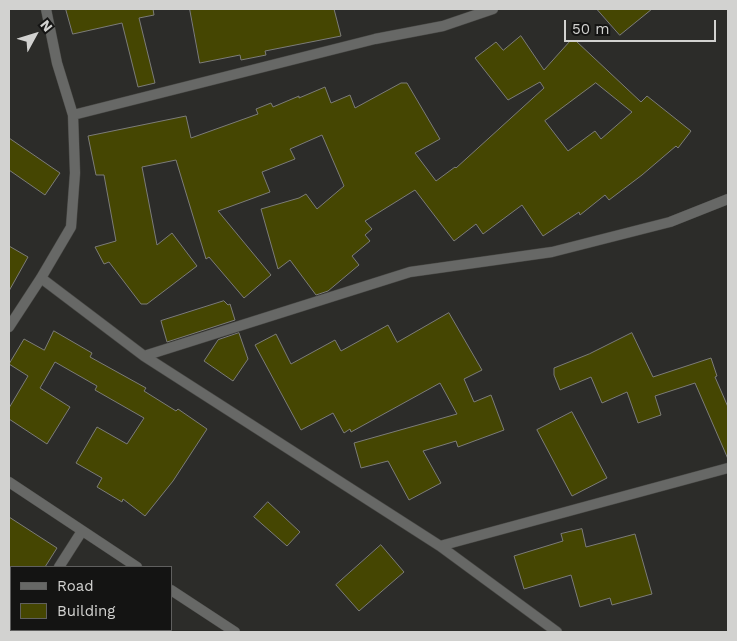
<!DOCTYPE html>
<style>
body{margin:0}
#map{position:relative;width:737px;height:641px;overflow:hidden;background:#2c2c29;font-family:"Work Sans",sans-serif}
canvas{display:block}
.frame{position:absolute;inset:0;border:10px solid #d2d2d0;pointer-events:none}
.legend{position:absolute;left:10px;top:566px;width:162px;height:65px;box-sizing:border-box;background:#141413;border:1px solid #60605f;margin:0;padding:6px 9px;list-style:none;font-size:15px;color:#d2d2d0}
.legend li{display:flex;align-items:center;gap:10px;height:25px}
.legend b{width:25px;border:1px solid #60605f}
.north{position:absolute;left:10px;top:10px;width:50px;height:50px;-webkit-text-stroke:4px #141413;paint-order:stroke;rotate:51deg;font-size:14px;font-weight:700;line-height:20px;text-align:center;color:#d2d2d0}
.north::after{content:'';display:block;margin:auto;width:18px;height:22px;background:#d2d2d0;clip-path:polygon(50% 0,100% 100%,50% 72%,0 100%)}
.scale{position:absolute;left:564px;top:20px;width:152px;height:22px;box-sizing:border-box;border:2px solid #d2d2d0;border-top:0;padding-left:6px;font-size:15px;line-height:18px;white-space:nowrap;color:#d2d2d0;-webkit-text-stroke:4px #141413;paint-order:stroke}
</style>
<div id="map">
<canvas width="737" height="641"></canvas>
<div class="frame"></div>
<ul class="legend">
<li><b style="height:6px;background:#676866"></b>Road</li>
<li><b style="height:14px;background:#454602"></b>Building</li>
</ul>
<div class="north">N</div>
<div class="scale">50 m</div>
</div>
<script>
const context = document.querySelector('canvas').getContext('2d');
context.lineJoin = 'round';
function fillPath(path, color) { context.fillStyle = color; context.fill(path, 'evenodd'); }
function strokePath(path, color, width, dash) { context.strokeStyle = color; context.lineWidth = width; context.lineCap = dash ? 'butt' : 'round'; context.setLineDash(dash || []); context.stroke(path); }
const building = new Path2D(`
 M66,9H153L154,15L139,18L155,83L138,87L122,23L73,34Z
 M190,9H334L341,36L265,51L266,55L241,60L240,55L200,63Z
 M597,9H652L620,35Z
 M521,36L544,70L570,41H576L641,102L647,96L691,131L678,148L676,146L642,175L609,200L605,195L580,215L579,212L543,236L522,205L483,234L476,224L454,241L415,190L365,221L372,229L365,235L370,241L352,256L359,265L328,291L316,295L290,260L278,269L261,209L299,198L306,194L317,209L344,186L322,135L290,149L295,159L262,172L270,192L218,211L271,275L244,298L209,257L206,259L176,160L142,167L157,245L172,233L197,266L147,304H141L109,262L104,264L95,247L116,241L104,175H96L88,136L186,116L191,138L258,114L256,109L271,103L273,107L299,96V98L325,87L331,103L350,95L355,108L401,83H407L440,139L415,153L436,181L455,167L456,168L544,88L540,82L508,100L475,58L496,42L503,50ZM596,83L632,112L601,139L595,131L568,151L545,121Z
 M9,138L60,173L45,195L9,170Z
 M9,246L28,257L9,291Z
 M224,301L228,305L230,304L235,320L167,342L161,321Z
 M449,313L482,370L464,379L474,402L491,395L504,430L458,447L456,441L423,451L441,483L409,500L388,461L361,468L354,443L457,414L440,383L351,432L350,429L344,433L333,413L301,430L255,345L276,334L291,364L335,340L341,351L388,325L397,342Z
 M54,331L92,353L90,357L146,388L144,391L176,411L178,409L207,429L173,481L145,516L123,499L122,502L97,487L102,478L76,463L97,427L127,444L144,418L95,390L97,386L55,362L40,388L70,407L47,444L9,419V408L28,376L9,364L24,339L44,350Z
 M239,333L248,359L233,381L204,361L218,340Z
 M632,333L653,377L711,358L717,376L715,377L728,407V459L695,383L655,396L661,415L638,423L627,392L602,403L591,377L560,390L554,375V368L589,354Z
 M572,412L607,478L572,496L537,430Z
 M268,502L300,532L287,546L254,517Z
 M9,517L57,548L45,567H9Z
 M582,529L586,547L635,534L652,594L612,605L610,598L580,607L571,575L524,589L514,556L563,541L561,534Z
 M381,545L404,572L359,611L336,585Z`);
fillPath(building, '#454602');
strokePath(building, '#7c7c79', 1);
const street = new Path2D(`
 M73,115L375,39L443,26L493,9
 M41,278L144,356L440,546L557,632
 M9,327L41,278L71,227L75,173L73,115L57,63L46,9
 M144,356L410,272L552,252L670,222L728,199
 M9,482L137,567
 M440,546L728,468
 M59,567L82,531
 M171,590L235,632
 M15,632L17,630`);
strokePath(street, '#474744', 11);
strokePath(street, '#676866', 10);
</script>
